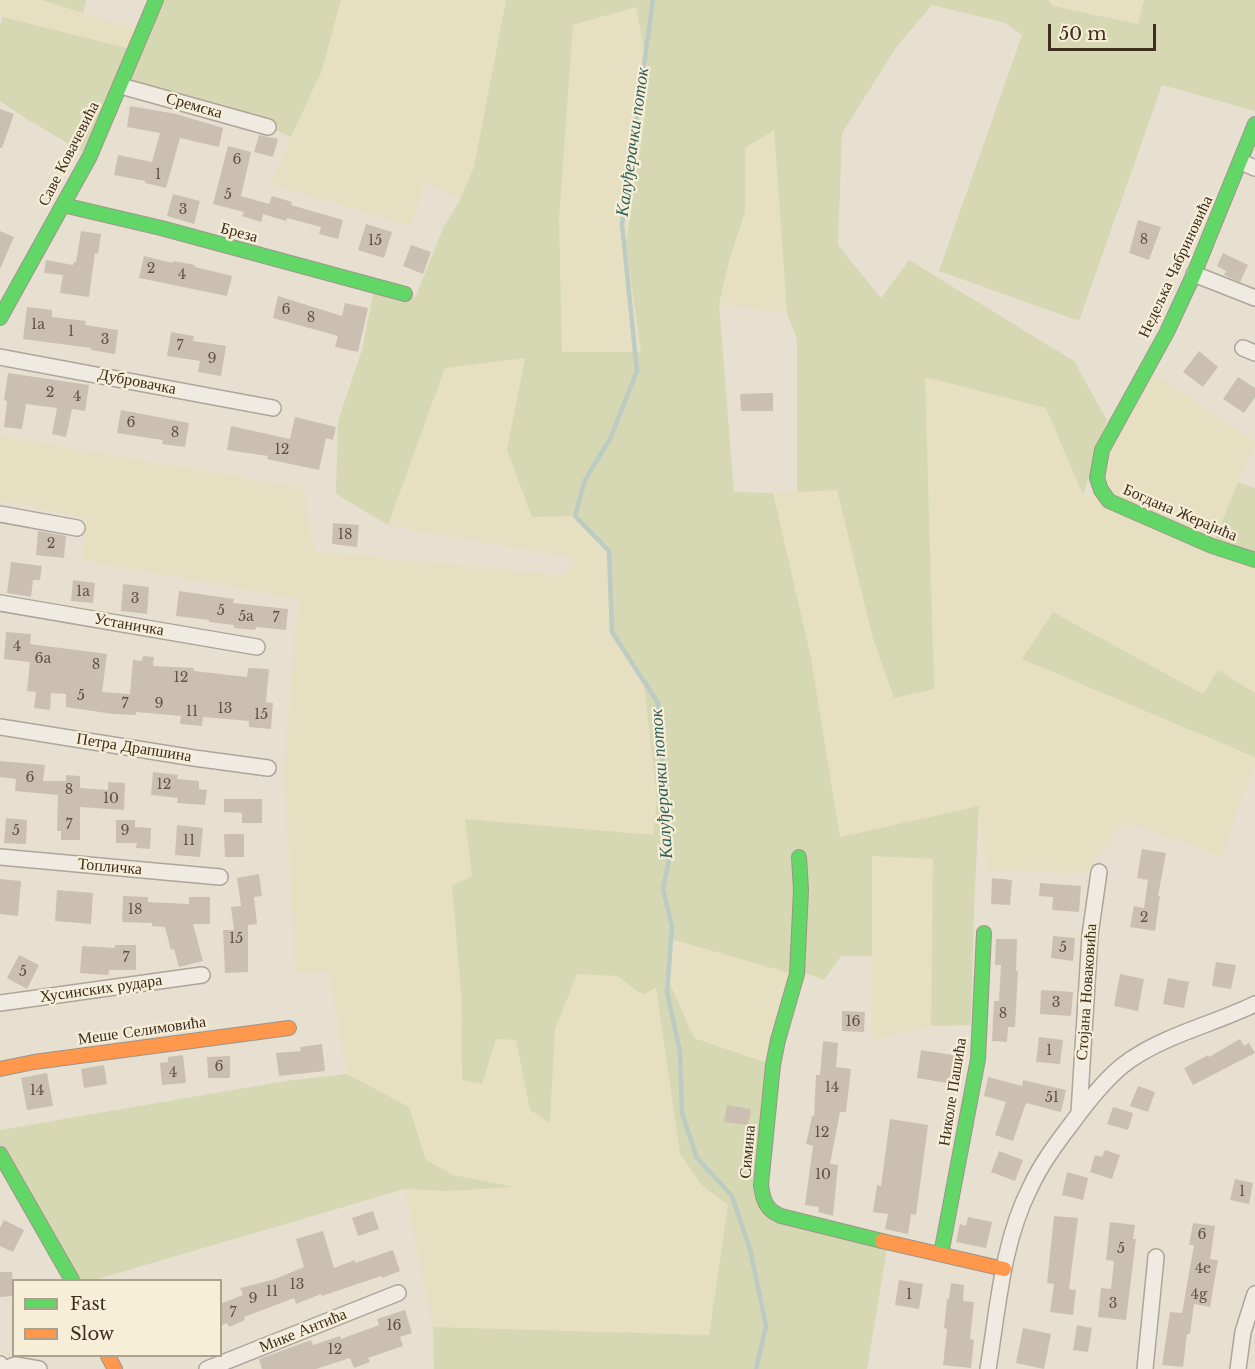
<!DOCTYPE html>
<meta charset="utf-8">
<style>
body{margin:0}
#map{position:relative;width:1255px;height:1369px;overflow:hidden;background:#e7e0d1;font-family:"Libre Baskerville",serif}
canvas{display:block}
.legend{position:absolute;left:12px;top:1279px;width:210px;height:78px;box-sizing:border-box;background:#f7eed8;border:2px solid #ada18e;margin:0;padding:8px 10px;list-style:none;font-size:18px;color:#3d2e20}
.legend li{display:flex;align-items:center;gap:12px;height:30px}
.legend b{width:30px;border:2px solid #ada18e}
.scale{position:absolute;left:1048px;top:24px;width:108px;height:27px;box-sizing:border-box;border:3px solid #3d2e20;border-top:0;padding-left:8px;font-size:18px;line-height:21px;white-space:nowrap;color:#3d2e20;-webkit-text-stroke:4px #f7eed8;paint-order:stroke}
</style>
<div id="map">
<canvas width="1255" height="1369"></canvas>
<ul class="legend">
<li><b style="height:8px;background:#63d668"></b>Fast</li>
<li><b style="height:8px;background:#ff974d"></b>Slow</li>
</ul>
<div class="scale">50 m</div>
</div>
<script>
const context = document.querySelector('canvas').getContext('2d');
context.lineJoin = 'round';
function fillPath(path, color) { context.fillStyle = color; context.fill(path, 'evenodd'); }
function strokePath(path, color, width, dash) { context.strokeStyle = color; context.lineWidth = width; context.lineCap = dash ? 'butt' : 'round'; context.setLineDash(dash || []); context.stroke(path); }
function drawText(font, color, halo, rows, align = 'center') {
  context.font = font + ' "Libre Baskerville",serif'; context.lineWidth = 4.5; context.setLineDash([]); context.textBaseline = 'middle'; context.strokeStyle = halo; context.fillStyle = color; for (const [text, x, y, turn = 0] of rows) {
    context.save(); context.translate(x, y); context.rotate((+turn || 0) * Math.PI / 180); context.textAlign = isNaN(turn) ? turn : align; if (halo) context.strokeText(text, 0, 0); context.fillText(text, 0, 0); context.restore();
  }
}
fillPath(new Path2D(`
 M0,0H42L144,32L136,50L0,16Z
 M341,0H506L474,167L460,200L425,182L411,226L270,184L322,70Z
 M1048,0H1144L1139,24L1053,6Z
 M636,7L648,72L645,117L626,245L641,352H562L559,219L573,25Z
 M774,129L787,313L719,304L729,261L745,212L744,148Z
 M525,357L507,450L609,551L612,632L643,675L657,800L653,835L465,819L472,876L461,992L462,1080L496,1039L516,1040L530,1110L550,1122L555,1029L577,974L617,976L643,995L656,986L680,1154L702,1185L728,1204L709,1335L433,1327L405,1189L448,1191L511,1187L453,1175L425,1160L409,1107L347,1074L329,972L296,971L284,772L298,599L82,560L87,518L0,500V436L303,488L315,552L561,575L577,559L388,525L445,368Z
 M1146,368L1255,442L1212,545L1255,560V693L1218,670L1203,694L1054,612L1023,658L1255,757V765L1236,812L1223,857L1138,826L1120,825L1086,874L986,869L979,806L840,837L811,658L773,493L837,489L873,639L893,698L933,689L925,377L1046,408L1083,494L1108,500L1098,481Z
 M872,856L933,859L931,1026L872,1040Z
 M671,939L797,974L773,1065L694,1038L668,979Z`), '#e6dfc2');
fillPath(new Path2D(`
 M42,0H86L83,13Z
 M155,0H341L322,70L291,137L268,127L121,86L90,156L28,120L0,101V25L3,17L135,50Z
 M506,0H1048L1053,6L1138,24L1144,0H1255V111L1162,85L1079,321L939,271L1022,35L1006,23L932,5L897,46L842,133L838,245L881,298L909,260L1074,361L1107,420L1083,495L1046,408L925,377L934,689L894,698L873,639L837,490L797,492V339L787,313L774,130L745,148V212L729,261L719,304L734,492L773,493L811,658L840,837L979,806L974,909L971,1025L931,1026L933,859L872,856V956H841L824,980L808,974L800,976L671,939L668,979L694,1038L773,1065L762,1198L786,1217L888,1242L867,1369H434L433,1327L709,1335L728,1205L702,1185L680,1154L656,987L643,995L617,976L577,974L555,1029L550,1123L530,1110L516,1040L496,1039L482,1084L462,1080L461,992L452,886L472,876L465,819L653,835L657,800L643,675L612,632L609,551L575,516L532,517L507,450L525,358L445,368L388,525L336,494L338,421L362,350L375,285L415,298L444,226L460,200L474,167ZM636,7L648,72L645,117L626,245L641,352H562L559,219L573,25Z
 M1238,482L1255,488V560L1212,546Z
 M1053,612L1203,694L1218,670L1255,693V757L1022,659Z
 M347,1074L409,1107L426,1160L453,1175L514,1187L448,1191L405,1189L94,1280H72L0,1153V1130L285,1081Z`), '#d6d7b3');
strokePath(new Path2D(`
 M653,0L622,224L637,371L610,439L585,480L575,516L609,551L612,632L658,703L670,856L663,889L672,927L667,992L680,1052L682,1113L697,1158L732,1196L750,1249L766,1326L756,1369`), '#bcccc2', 4.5);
fillPath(new Path2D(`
 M130,106L176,114L223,128L219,147L180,138L166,188L145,183V181L114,175L118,155L152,162L160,133L127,127Z
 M0,109L14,114L2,148H0Z
 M259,135L278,139L273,157L254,152Z
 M228,146L251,152L241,196L269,204L272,196L292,202L291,205L343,220L338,239L319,234L321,227L287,218L286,221L263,214L261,222L242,216L244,212L213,204Z
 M173,194L200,201L194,224L167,216Z
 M1138,220L1161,227L1149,260L1129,253Z
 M366,224L392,232L384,258L358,250Z
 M0,231L14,237L0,269Z
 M81,231L101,234L98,254L95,253L89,297L60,293L63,275L44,273L46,260L73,265L74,262H76Z
 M411,245L431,252L423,274L403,266Z
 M1223,253L1248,265L1240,282L1224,275L1226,271L1217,266Z
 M144,256L173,263V261L195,265V267L232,276L227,296L139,278Z
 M278,296L342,316L345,303L368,308L358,352L335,347L338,336L273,318Z
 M27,307L52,310V317L86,321L85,325L118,330L115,354L91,350V348L23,339Z
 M171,332L194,336L193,341L226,346L221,376L198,372L200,361L167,356Z
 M1199,351L1218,367L1203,387L1183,372Z
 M8,373L89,385L85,411L72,409L66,437L52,434L57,408L26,404L22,429L4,427L7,401L4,400Z
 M1238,377L1255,388V397L1244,413L1223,399Z
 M773,393V411H741L740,394Z
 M121,410L189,423L185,447L162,444L163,440L117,433Z
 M295,417L336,427L333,440L326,438L319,470L267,459L268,456L227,450L231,426L290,439Z
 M333,523L359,525L357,547L332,544Z
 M38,531L66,536L64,558L36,555Z
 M11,562L42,566L40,580H33L31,597L7,593Z
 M73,580L95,583L93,603L71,601Z
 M123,584L149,587L147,614L121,611Z
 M179,591L234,599L233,603L288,609L286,630L256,627L255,630L234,628V625L209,622V620L176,616Z
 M6,632L31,634L30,644L107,654L102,692L130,694L133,660L142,661L143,656L154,657L153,666L194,668V671L247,677L248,668L269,669L266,702L273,703L271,729L249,727V721L203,717L202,726L180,724L181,716L136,712V715L113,714L66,707V694L51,693L50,710L34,708L36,692L27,691L30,662L4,659Z
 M0,761L45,765L43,781H66V775L80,776V788L108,790V782L125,783L124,810L80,807V840H61V831H57L58,795L15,791L16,779L0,777Z
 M153,772L178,775L177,779L199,781V789L207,790L205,805L177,803L178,798L151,795Z
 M224,799H262V823H242V813L224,812Z
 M6,818L27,820L26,844L4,843Z
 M116,820H135V827L151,828L150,849L136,848L137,843H116Z
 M177,825L203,828L200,857L175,855Z
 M224,834H244V857H225Z
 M1142,849L1166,853L1158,896H1160L1155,931L1130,927L1134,906L1144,908L1148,880L1137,878Z
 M259,874L262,896L254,897L257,924L248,925V972L225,973L223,930H234L231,907L241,906L237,878Z
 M992,878L1012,880L1010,905L991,904Z
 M0,879L21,881L18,916L0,914Z
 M1040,883L1081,886L1079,912L1052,910L1053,897L1039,896Z
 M57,890L93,893L91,924L55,921Z
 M123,896L148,897V902L189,904V897H210V924H193L203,961L179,967L174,949L171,950L165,927L152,926V923L122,922Z
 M1053,936L1075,938L1073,961L1051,958Z
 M996,939H1017L1016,971H1018L1015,1027H1008L1007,1042L992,1041L994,1001H999L1001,965H995Z
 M115,945H136V970H109L108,975L80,973L82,946L115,948Z
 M19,955L39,965L27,989L7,978Z
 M1216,962L1236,965L1231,989L1212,986Z
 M1120,974L1144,979L1138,1011L1114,1006Z
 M1168,978L1189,982L1184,1008L1163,1004Z
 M1041,990L1073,992L1071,1016L1040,1014Z
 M842,1011L865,1012L864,1032L842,1031Z
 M1039,1037L1063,1040L1060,1064L1036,1062Z
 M1240,1039L1244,1046L1249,1043L1255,1053L1193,1085L1184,1068L1208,1055L1209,1057Z
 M823,1041L838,1043L836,1067L851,1069L846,1112H840L830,1164L838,1165L833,1216L818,1212L819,1207L805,1205L813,1146L806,1144L812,1116H814L816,1075H820Z
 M322,1044L325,1071L279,1076L276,1053L301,1051L300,1047Z
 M921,1050L965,1057L960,1085L917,1078Z
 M183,1055L186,1083L162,1085L160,1063L168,1062V1057Z
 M230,1056V1078H208L207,1057Z
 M104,1065L107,1084L84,1088L81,1069Z
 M47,1073L53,1106L27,1110L21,1078Z
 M988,1077L1022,1086L1023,1080L1066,1090L1061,1112L1026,1103L1013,1141L995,1135L1006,1102L984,1096Z
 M1138,1086L1155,1092L1148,1112L1130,1106Z
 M727,1105L751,1109L748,1125L724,1122Z
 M1113,1107L1133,1113L1128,1130L1107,1124Z
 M890,1119L928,1125L916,1215L911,1214L908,1234L885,1229L888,1214L873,1212L877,1185L881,1186Z
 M1105,1150L1120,1155L1112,1179L1090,1172L1095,1155L1102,1157Z
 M999,1151L1023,1160L1015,1181L991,1172Z
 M1067,1172L1088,1178L1083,1200L1062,1195Z
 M1235,1179L1253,1183L1249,1204L1230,1200Z
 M373,1211L379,1229L358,1236L352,1218Z
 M1054,1216L1078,1218L1069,1289L1076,1290L1073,1315L1050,1312L1054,1284L1047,1283Z
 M968,1217L992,1222L986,1248L956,1242L960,1224L966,1226Z
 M4,1220L24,1230L13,1252L0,1246V1228Z
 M1110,1222L1135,1225L1133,1239H1136L1126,1320L1098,1317L1101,1288L1111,1289L1114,1261L1106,1260Z
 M1193,1223L1215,1226L1210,1259L1218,1260L1210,1307L1194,1304L1190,1334H1187L1183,1367L1162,1365L1170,1312L1182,1313L1194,1245H1189Z
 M323,1231L334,1268L355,1260V1263L393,1250L400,1271L382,1278L381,1276L322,1296L321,1294L296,1304L294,1298L244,1317L245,1320L229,1327L227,1323L220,1326V1304L243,1295L240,1288L275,1279L304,1267L296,1239Z
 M0,1272H12L13,1296L0,1297Z
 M899,1280L923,1284L919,1309L895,1305Z
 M951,1283L964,1285L963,1301L974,1302L970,1339L974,1340L971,1368L943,1365L947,1329L944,1328L947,1299H949Z
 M405,1310L412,1333L400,1337L403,1346L368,1358L370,1362L354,1368L350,1358L316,1369H262L259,1359L311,1340L313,1345L340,1336L341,1339L379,1325L377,1319Z
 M1077,1325L1092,1328L1088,1352L1073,1350Z
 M1023,1328L1051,1334L1044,1369L1016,1363Z`), '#cbbfb2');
const street = new Path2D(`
 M121,86L268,127
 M1241,162L1255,168
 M1194,274L1255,298
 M1243,348L1255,353
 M0,357L273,408
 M0,514L77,528
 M0,603L257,647
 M0,727L194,758L268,768
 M0,857L220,877
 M0,1003L202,975
 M1079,1113L1090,935L1099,872
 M0,1364L3,1369L15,1365L39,1369
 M207,1369L398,1293
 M988,1369C998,1309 1002,1243 1030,1188C1041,1164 1056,1144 1072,1123C1088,1101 1108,1075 1130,1060C1168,1034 1214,1024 1255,1004
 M1145,1369L1156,1257
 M1238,1369L1243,1332L1255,1294`);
const fast = new Path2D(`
 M1255,124L1194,274L1167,332L1102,450L1097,478L1101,490L1109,501L1212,546L1255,560
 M63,205L161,228L405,294
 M0,318L90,156L156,0
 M799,857L801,890L797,974L778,1040L773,1065L761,1185C763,1200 766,1210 781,1216L882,1241
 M0,1154L72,1280
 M941,1254L978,1059L984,933`);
const slow = new Path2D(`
 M0,1069L34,1062L289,1028
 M882,1241L1004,1269
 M108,1356L115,1369`);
strokePath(street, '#ada599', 18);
strokePath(fast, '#9c958a', 16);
strokePath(slow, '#9c958a', 16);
strokePath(street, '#efebe3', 15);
strokePath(fast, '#63d668', 14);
strokePath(slow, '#ff974d', 14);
drawText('14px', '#605244', null, [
 ["6",237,160],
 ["1",158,175],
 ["5",228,195],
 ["3",183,210],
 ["8",1144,240],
 ["15",375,241],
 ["2",151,269],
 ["4",182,275],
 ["6",286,310],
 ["8",311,318],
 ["1a",38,325],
 ["1",71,332],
 ["3",105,340],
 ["7",180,346],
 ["9",212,359],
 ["2",50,393],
 ["4",77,397],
 ["6",131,423],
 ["8",175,433],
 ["12",282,450],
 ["18",345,535],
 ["2",51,544],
 ["1a",83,592],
 ["3",135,599],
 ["5",221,611],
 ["5a",246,617],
 ["7",276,618],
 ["4",17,647],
 ["6a",43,659],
 ["8",96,665],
 ["12",181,678],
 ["5",81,696],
 ["7",125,704],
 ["9",159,704],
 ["13",225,709],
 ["11",192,712],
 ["15",261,715],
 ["6",30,778],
 ["12",164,785],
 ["8",69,790],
 ["10",111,799],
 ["7",69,825],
 ["5",16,831],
 ["9",125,831],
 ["11",189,841],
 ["18",135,910],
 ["2",1144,918],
 ["15",236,939],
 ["5",1063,948],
 ["7",126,958],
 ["5",23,972],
 ["3",1056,1003],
 ["8",1003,1014],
 ["16",853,1022],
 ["1",1049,1051],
 ["6",219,1067],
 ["4",173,1073],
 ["14",832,1088],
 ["14",37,1091],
 ["51",1052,1098],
 ["12",822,1133],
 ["10",823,1175],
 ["1",1242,1192],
 ["6",1202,1235],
 ["5",1121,1249],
 ["4e",1203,1269],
 ["13",297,1285],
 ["11",272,1292],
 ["1",909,1295],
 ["4g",1199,1295],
 ["9",253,1299],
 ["3",1113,1304],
 ["7",233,1313],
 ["16",394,1326],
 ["12",335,1350]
]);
drawText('16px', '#3d2e20', '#f7eed8', [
 ["Сремска",194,106,16],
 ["Саве Ковачевића",69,154,-63],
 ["Бреза",239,233,15],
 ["Недељка Чабриновића",1176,267,-65],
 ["Дубровачка",137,382,11],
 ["Богдана Жерајића",1180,513,23],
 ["Устаничка",129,625,10],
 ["Петра Драпшина",134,748,9],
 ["Топличка",110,867,5],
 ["Хусинских рудара",101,989,-8],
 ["Стојана Новаковића",1087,992,-86],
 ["Меше Селимовића",142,1031,-8],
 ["Николе Пашића",953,1092,-81],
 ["Симина",748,1152,-85],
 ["Мике Антића",303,1331,-22]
]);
drawText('italic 18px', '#2f5d5a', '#f7eed8', [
 ["Калуђерачки поток",633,142,-82],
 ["Калуђерачки поток",662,784,-94]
]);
</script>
